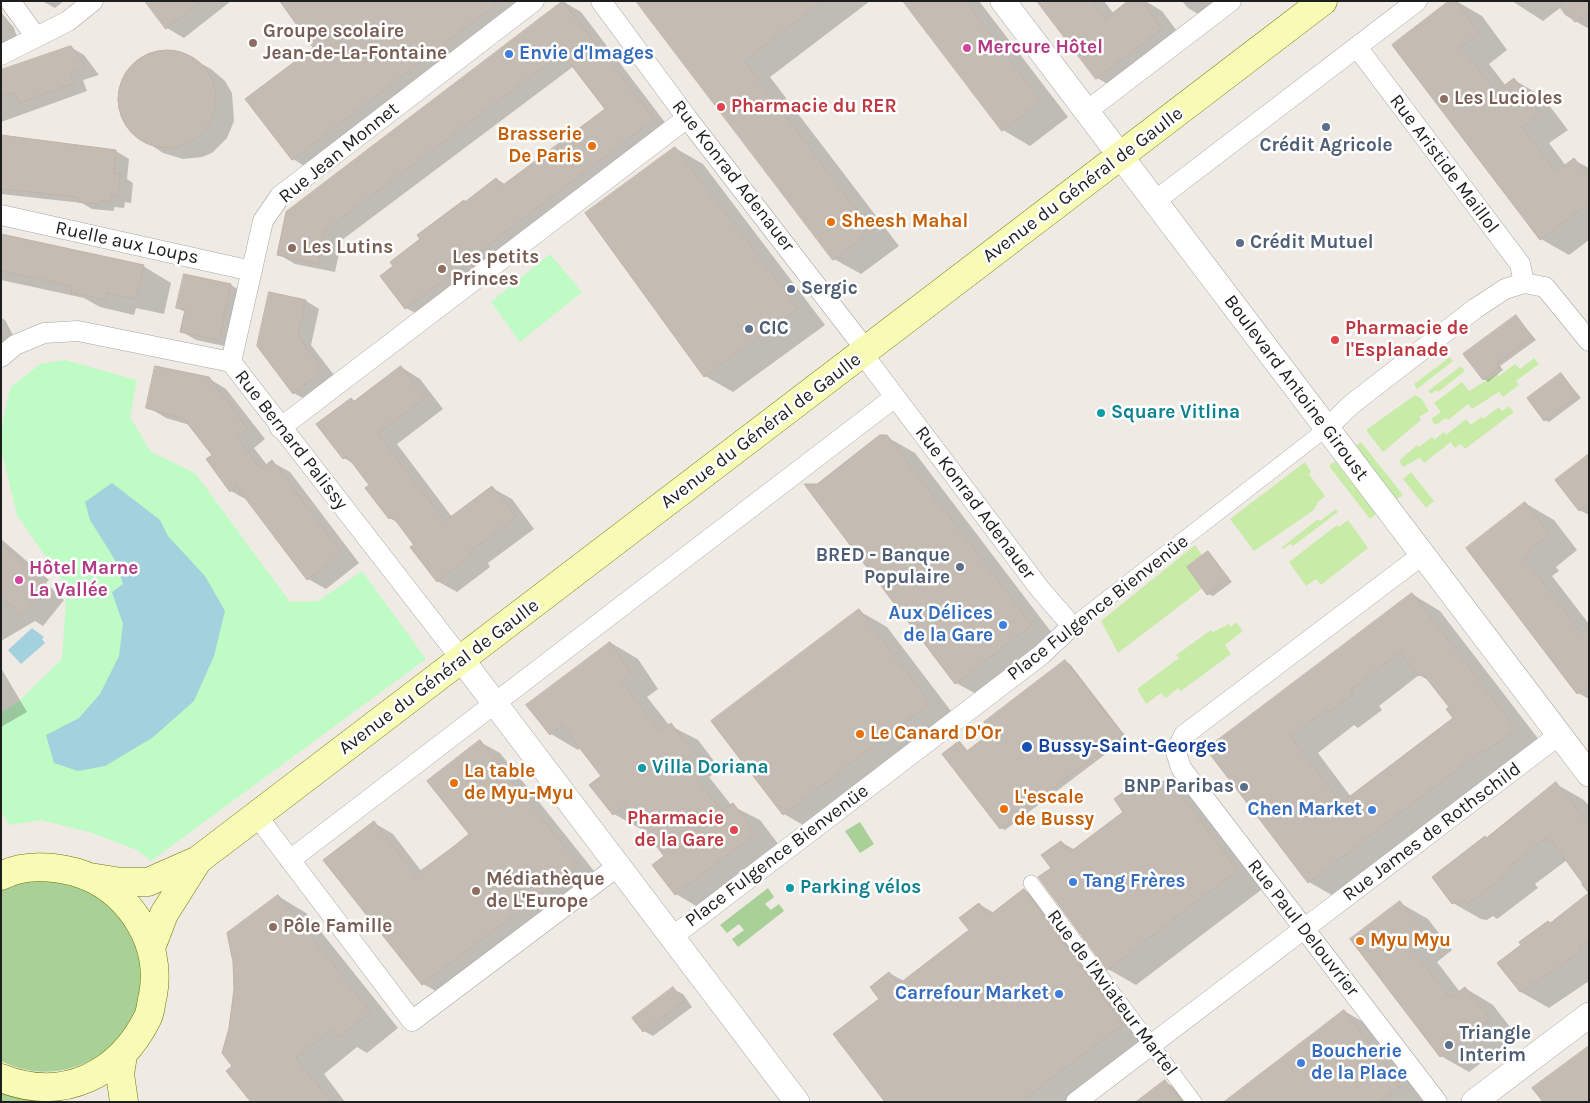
<!DOCTYPE html>
<meta charset="utf-8">
<style>
body{margin:0}
#map{position:relative;width:1590px;height:1103px;overflow:hidden;background:#efebe4;font-family:Karla,sans-serif}
canvas{display:block}
.frame{position:absolute;inset:0;border:2px solid #1e1e1e;pointer-events:none}
</style>
<div id="map">
<canvas width="1590" height="1103"></canvas>
<div class="frame"></div>
</div>
<script>
const context = document.querySelector('canvas').getContext('2d');
context.lineJoin = 'round';
function fillPath(path, color) { context.fillStyle = color; context.fill(path, 'evenodd'); }
function strokePath(path, color, width, dash) { context.strokeStyle = color; context.lineWidth = width; context.lineCap = dash ? 'butt' : 'round'; context.setLineDash(dash || []); context.stroke(path); }
function drawText(font, color, halo, rows, align = 'center') {
  context.font = font + ' Karla,sans-serif'; context.lineWidth = 5; context.setLineDash([]); context.textBaseline = 'middle'; context.strokeStyle = halo; context.fillStyle = color; for (const [text, x, y, turn = 0] of rows) {
    context.save(); context.translate(x, y); context.rotate((+turn || 0) * Math.PI / 180); context.textAlign = isNaN(turn) ? turn : align; if (halo) context.strokeText(text, 0, 0); context.fillText(text, 0, 0); context.restore();
  }
}
fillPath(new Path2D(`
 M1450,357L1453,361L1417,389L1414,384Z
 M1534,358L1539,364L1516,381L1519,385L1503,397L1499,392L1472,409L1468,404L1448,420L1446,418L1435,425L1431,419L1441,412L1434,403L1462,382L1469,391L1497,374L1499,376L1515,364L1520,369Z
 M1461,366L1465,371L1438,392L1436,390L1431,394L1428,391Z
 M1415,395L1422,399L1429,411L1419,417L1421,420L1383,452L1366,430Z
 M1509,406L1514,412L1465,449L1461,444L1455,448L1451,442L1424,463L1420,458L1403,467L1399,461L1417,445L1419,447L1432,437L1434,440L1444,432L1446,435L1466,419L1471,425L1481,417L1483,419L1499,407L1502,411Z
 M1361,442L1403,495L1396,500L1355,447Z
 M1335,461L1376,514L1370,519L1329,466Z
 M1305,462L1311,472L1309,474L1325,496L1318,502L1314,510L1254,551L1230,519Z
 M1411,472L1434,501L1426,508L1403,479Z
 M1336,509L1338,512L1293,546L1290,544L1283,549L1281,548L1318,519L1320,521Z
 M1348,520L1368,548L1321,585L1316,579L1306,586L1289,562L1337,525L1339,527Z
 M1195,545L1202,555L1187,567L1203,588L1118,653L1101,621Z
 M1236,622L1243,631L1225,645L1231,654L1181,691L1178,688L1166,698L1161,693L1146,704L1137,689L1179,658L1176,655L1211,630L1213,632L1229,624L1231,627Z`), '#c9eba8');
fillPath(new Path2D(`
 M860,822L874,844L860,853L845,831Z
 M33,879C47,880 64,879 78,884C87,886 109,902 116,909C121,913 123,920 126,925C130,933 138,943 140,952C159,1033 75,1098 1,1061V889Z
 M768,888L774,897L765,904L771,910L779,904L784,911L738,947L732,939L744,930L739,924L727,933L720,925Z
 M1,1088L35,1092L51,1102H1Z`), '#a8d097');
fillPath(new Path2D(`
 M550,254L582,292L520,342L491,302Z
 M65,360L137,380L130,417L151,452L195,473L290,602L318,601L362,571L426,659L151,861L137,850L89,832L41,820L9,825L1,811V712L17,703L62,659L67,588L17,515L1,449V431L10,388L40,364Z`), '#bffbc4');
fillPath(new Path2D(`
 M112,483L160,520L168,536L205,576L225,611L214,656L194,701L152,738L105,766L78,771L54,763L46,735L79,718L100,694L119,656L123,624L112,592L123,584L115,560L90,520L85,502Z
 M32,628L44,637L42,639L45,643L21,664L8,650Z`), '#a3d1de');
fillPath(new Path2D(`
 M42,1H64L55,8Z
 M147,1H231L184,38L167,28Z
 M281,1H529L309,169L293,159L314,48Z
 M638,1H870L770,77L899,246L861,274L834,259Z
 M905,1H979L1068,117L1030,146L1003,130Z
 M1039,1H1104L1114,14L1131,1H1145L1162,11L1186,43L1122,92L1097,78Z
 M1182,1H1242L1213,23L1188,8Z
 M1456,1L1482,16L1507,50L1489,64L1506,86L1514,80L1542,96L1568,130L1549,143L1566,166L1574,160L1589,168V240L1569,255L1541,239L1394,46Z
 M1512,1H1589V29L1565,15L1560,8L1543,21Z
 M564,2L581,12L670,129L423,317L406,308L395,266L466,203L497,179L506,185L607,109L574,66L342,240L335,272L295,264L278,254Z
 M1,12L14,28L19,43L1,49Z
 M70,47L84,55L99,75L83,80L87,91L1,122V72Z
 M171,50L191,58L211,69L225,81L232,93L234,121L227,138L212,153L202,157L183,159L163,153L131,131L121,116L119,94L126,73L138,61L150,54Z
 M1,136L116,151L129,159L127,179L133,183L131,203L125,202L124,208L114,207V211L92,209L82,203L1,194Z
 M675,148L703,164L825,325L733,392L705,376Z
 M1,236L143,266L171,283L164,314L136,308L134,315L100,307L84,298L1,280Z
 M231,285L245,294L234,348L196,340L181,331L185,312L178,308Z
 M270,294L306,301L319,309L311,345L337,379L308,401L294,393Z
 M1516,316L1536,340L1500,366L1503,370L1488,382L1484,379Z
 M1,318L5,320L15,339L1,353Z
 M401,367L420,379L443,409L397,444L452,517L492,488L512,499L534,529L488,563L490,567L457,592L437,581L399,523L389,518L370,485L354,464L344,458L351,399L355,402Z
 M1561,374L1581,398L1549,422L1545,420Z
 M208,378L226,389L265,439L254,448L267,465L272,462L290,472L359,563L326,589L308,579L249,501L231,491L214,455L190,425L166,418L148,407Z
 M887,437L915,453L1058,641L984,698L956,683L817,485Z
 M1589,456V515L1579,510Z
 M1525,503L1554,520L1577,550L1556,567L1559,571L1552,576L1589,624V699L1578,693L1467,548Z
 M1,539L49,580L46,583L64,600L43,626L35,621L1,641Z
 M1208,553L1232,582L1213,596L1208,594Z
 M1412,594L1440,611L1543,745L1337,898L1309,882L1208,750ZM1419,675L1430,681L1450,707L1455,718L1351,797L1318,753L1354,725L1358,728L1382,710L1379,706Z
 M859,611L887,627L957,719L812,830L784,814Z
 M611,643L638,659L658,689L647,697L669,725L698,740L720,769L709,777L732,806L760,820L782,849L703,910L676,894L666,856L643,827L641,829L614,814L603,776L581,747L578,750L551,734Z
 M1065,661L1070,664L1127,738L1005,830L1001,828L959,742L968,751L994,732Z
 M1,668L27,712L1,727Z
 M480,742L500,753L598,876L443,995L423,984L374,823L393,834L422,872L470,835Z
 M1168,780L1196,796L1265,887L1136,985L1108,969L1052,868L1061,842L1075,850L1125,812L1134,786L1149,794Z
 M1556,784L1584,800L1589,806V894L1581,884L1584,883L1567,860L1535,884L1538,888L1497,919L1493,916L1487,920L1481,919L1453,903L1486,839Z
 M1024,890L1052,906L1150,1041L1070,1102H887L881,999L889,973L904,981L971,931L979,904L994,913Z
 M1589,895V981L1549,1008L1521,992L1499,963Z
 M278,896L306,913L398,1028L367,1053L357,1047L324,1074L345,1102H252L233,1066L231,1028L235,989Z
 M1400,903L1428,919L1452,950L1437,962L1460,992L1465,988L1493,1005L1517,1036L1469,1072L1441,1056L1352,939Z
 M673,989L683,994L692,1007L653,1036L644,1031Z
 M1344,1011L1372,1027L1428,1102H1226Z
 M1165,1082L1193,1098L1196,1102H1138Z`), '#0003');
const building = new Path2D(`
 M145,1H202L166,29Z
 M280,1H500L292,160L245,99L313,48Z
 M563,1L654,119L405,309L380,276L393,266L390,262L420,239L417,235L464,200L465,202L496,178L503,185L605,109L562,53L325,230L318,264L277,255L286,212Z
 M636,1H822L744,61L872,230L833,260Z
 M903,1H965L1041,101L1002,131Z
 M1037,1H1091L1105,19L1128,1H1142L1162,29L1096,79Z
 M1449,1H1456L1479,33L1461,47L1496,92L1514,78L1540,113L1522,127L1556,172L1574,158L1589,177V203L1540,240L1392,45Z
 M1559,1H1589V12L1575,22Z
 M71,46L86,67L70,73L74,83L19,103L15,92L1,97V70Z
 M118 99a49 49 0 1 1 98 0a49 49 0 1 1-98 0Z
 M1,135L116,150L114,173L120,174L118,196L111,195V202L101,200L100,204L78,202V197L1,189Z
 M675,147L798,308L704,377L585,213Z
 M1,234L144,265L136,299L107,293L106,300L71,292L72,286L1,271Z
 M184,274L231,284L219,340L180,332L185,310L176,308Z
 M269,292L306,300L298,336L324,370L293,394L257,346Z
 M1516,315L1532,337L1497,363L1500,367L1483,380L1463,354Z
 M155,366L209,377L248,429L237,437L261,469L272,460L342,553L307,580L236,486L230,492L206,459L212,455L184,419L146,408Z
 M401,366L425,398L378,433L408,473L445,521L492,486L516,517L469,552L471,555L437,582L410,547L414,545L392,516L389,519L365,488L369,485L347,456L343,459L316,424L351,398L354,401Z
 M1561,373L1578,396L1544,421L1527,398Z
 M880,435H887L1032,625L955,684L804,484H817Z
 M1589,454V503L1579,511L1555,480Z
 M1525,502L1550,534L1528,550L1531,554L1525,559L1581,633L1589,628V685L1577,694L1466,548Z
 M1,544L30,568L27,572L46,588L22,615L1,597Z
 M1208,551L1229,579L1207,595L1187,567Z
 M1412,593L1516,729L1485,752L1483,750L1308,883L1206,749ZM1400,652L1419,676L1423,674L1449,707L1446,709L1453,718L1341,803L1290,736L1327,709L1329,712L1354,693L1351,690Z
 M859,609L930,703L783,815L711,721Z
 M610,642L631,673L621,681L660,731L671,723L694,753L683,761L722,811L733,803L756,833L675,895L652,865L664,856L625,805L613,815L589,785L601,776L562,725L550,735L526,705Z
 M1065,660L1123,735L1000,829L942,754L959,741L967,751L992,732L984,722Z
 M480,740L579,865L422,985L323,860L374,821L415,875L453,847L469,834L427,781Z
 M1168,778L1238,870L1107,970L1038,877L1051,868L1041,855L1061,841L1070,852L1123,812L1114,799L1134,784L1143,797Z
 M1556,782L1589,825V892L1551,840L1548,842L1546,838L1508,867L1511,871L1468,904L1465,900L1458,905L1456,901L1452,904L1432,877L1485,836L1486,838Z
 M1024,889L1123,1024L1021,1102H885L833,1034L879,999L870,987L889,972L899,984L969,930L959,918L979,903L988,916Z
 M1589,893V940L1580,947L1582,949L1559,967L1520,992L1497,963L1521,945L1519,942L1548,921L1550,923Z
 M278,895L371,1012L338,1038L331,1029L296,1058L331,1102H251L226,1071L232,1066L222,1053L229,1028L234,989L233,962L227,933Z
 M1400,901L1424,933L1409,945L1450,998L1465,987L1490,1019L1440,1057L1350,939Z
 M673,987L684,1001L643,1032L632,1018Z
 M1344,1010L1401,1085L1379,1102H1224Z
 M1589,1046V1102H1543L1532,1088Z
 M1165,1080L1182,1102H1136Z`);
fillPath(building, '#c4bbb3');
strokePath(building, '#c1b2a6', 1);
const pedestrian = new Path2D(`
 M1072,626L1327,428
 M1031,883L1194,1102`);
const minor = new Path2D(`
 M10,1L36,37
 M601,1L687,118L866,350
 M1357,47L1520,264L1524,283
 M1,55L68,21L93,1
 M1087,111L1231,1
 M1155,201L1417,1
 M1,215L252,271
 M1,357L15,345L44,333L78,331L231,362L462,660
 M231,362L263,221L280,196L534,1
 M280,428L687,118
 M1327,428L1352,404L1476,308L1505,289L1524,283L1545,287L1589,341
 M1422,555L1184,735L1176,752L1181,768L1437,1102
 M257,816L412,1021L618,866
 M290,860L895,397
 M672,937L1041,655L1072,626L1040,589L862,353
 M1076,1102L1559,735`);
const tertiary = new Path2D(`
 M1003,1L1589,774
 M462,660L797,1102
 M1474,1102L1589,1015`);
const secondary = new Path2D(`
 M1,876C23,864 52,866 75,872C127,887 163,941 153,995C151,1002 151,1010 148,1017C120,1074 64,1103 1,1078
 M90,877L121,882H148L198,860L1323,1
 M151,948L164,914L198,860
 M123,1055L120,1074L124,1102`);
strokePath(pedestrian, '#a5a5a5', 16);
strokePath(minor, '#a5a5a5', 21);
strokePath(tertiary, '#a5a5a5', 26);
strokePath(secondary, '#6c7802', 29);
strokePath(pedestrian, '#fff', 15);
strokePath(minor, '#fff', 20);
strokePath(tertiary, '#fff', 25);
strokePath(secondary, '#f8fbb6', 28);
for (const [x, y, r, color] of [
 [253,43,5,"#8d6e63"],
 [967,48,5,"#d1479c"],
 [509,54,5,"#3f7fe0"],
 [1444,99,5,"#8d6e63"],
 [721,107,5,"#e0444e"],
 [1326,127,5,"#5c6f8a"],
 [592,146,5,"#e8710a"],
 [831,222,5,"#e8710a"],
 [1240,243,5,"#5c6f8a"],
 [292,248,5,"#8d6e63"],
 [442,269,5,"#8d6e63"],
 [791,289,5,"#5c6f8a"],
 [749,329,5,"#5c6f8a"],
 [1335,340,5,"#e0444e"],
 [1101,413,5,"#0f9aa8"],
 [960,567,5,"#5c6f8a"],
 [19,580,5,"#d1479c"],
 [1003,625,5,"#3f7fe0"],
 [860,734,5,"#e8710a"],
 [1027,747,6,"#1a4fb4"],
 [642,768,5,"#0f9aa8"],
 [454,783,5,"#e8710a"],
 [1244,787,5,"#5c6f8a"],
 [1004,809,5,"#e8710a"],
 [1372,810,5,"#3f7fe0"],
 [734,830,5,"#e0444e"],
 [1073,882,5,"#3f7fe0"],
 [790,888,5,"#0f9aa8"],
 [476,891,5,"#8d6e63"],
 [273,927,5,"#8d6e63"],
 [1360,941,5,"#e8710a"],
 [1059,994,5,"#3f7fe0"],
 [1449,1045,5,"#5c6f8a"],
 [1301,1063,5,"#3f7fe0"]
]) { const dot = new Path2D(); dot.arc(x, y, r, 0, 2 * Math.PI); context.fillStyle = color; context.fill(dot); strokePath(dot, '#fff', 2); }
drawText('bold 19px', '#785e54', '#fff', [
 ["Groupe scolaire",263,32],
 ["Jean-de-La-Fontaine",263,54],
 ["Les Lucioles",1454,99],
 ["Les Lutins",302,248],
 ["Les petits",452,258],
 ["Princes",452,280],
 ["Médiathèque",486,880],
 ["de L'Europe",486,902],
 ["Pôle Famille",283,927]
], 'left');
drawText('bold 19px', '#b23c85', '#fff', [
 ["Mercure Hôtel",977,48],
 ["Hôtel Marne",29,569],
 ["La Vallée",29,591]
], 'left');
drawText('bold 19px', '#366cbe', '#fff', [
 ["Envie d'Images",519,54],
 ["Aux Délices",993,614,"right"],
 ["de la Gare",993,636,"right"],
 ["Chen Market",1362,810,"right"],
 ["Tang Frères",1083,882],
 ["Carrefour Market",1049,994,"right"],
 ["Boucherie",1311,1052],
 ["de la Place",1311,1074]
], 'left');
drawText('bold 19px', '#be3a42', '#fff', [
 ["Pharmacie du RER",731,107],
 ["Pharmacie de",1345,329],
 ["l'Esplanade",1345,351],
 ["Pharmacie",724,819,"right"],
 ["de la Gare",724,841,"right"]
], 'left');
drawText('bold 19px', '#c56008', '#fff', [
 ["Brasserie",582,135,"right"],
 ["De Paris",582,157,"right"],
 ["Sheesh Mahal",841,222],
 ["Le Canard D'Or",870,734],
 ["La table",464,772],
 ["de Myu-Myu",464,794],
 ["L'escale",1014,798],
 ["de Bussy",1014,820],
 ["Myu Myu",1370,941]
], 'left');
drawText('bold 19px', '#4e5e75', '#fff', [
 ["Crédit Agricole",1326,146,"center"],
 ["Crédit Mutuel",1250,243],
 ["Sergic",801,289],
 ["CIC",759,329],
 ["BRED - Banque",950,556,"right"],
 ["Populaire",950,578,"right"],
 ["BNP Paribas",1234,787,"right"],
 ["Triangle",1459,1034],
 ["Interim",1459,1056]
], 'left');
drawText('19px', '#1e1e1e', '#fff', [
 ["Rue Jean Monnet",339,153,-39],
 ["Rue Aristide Maillol",1444,164,53],
 ["Rue Konrad Adenauer",733,176,52],
 ["Avenue du Général de Gaulle",1083,185,-37],
 ["Ruelle aux Loups",127,243,12],
 ["Boulevard Antoine Giroust",1296,388,53],
 ["Avenue du Général de Gaulle",761,431,-37],
 ["Rue Bernard Palissy",291,440,52],
 ["Rue Konrad Adenauer",975,503,53],
 ["Place Fulgence Bienvenüe",1098,608,-38],
 ["Avenue du Général de Gaulle",439,677,-37],
 ["Rue James de Rothschild",1432,832,-37],
 ["Place Fulgence Bienvenüe",777,856,-37],
 ["Rue Paul Delouvrier",1303,928,52],
 ["Rue de l'Aviateur Martel",1112,993,53]
]);
drawText('bold 19px', '#0d838f', '#fff', [
 ["Square Vitlina",1111,413],
 ["Villa Doriana",652,768],
 ["Parking vélos",800,888]
], 'left');
drawText('bold 19px', '#164399', '#fff', [
 ["Bussy-Saint-Georges",1038,747]
], 'left');
</script>
